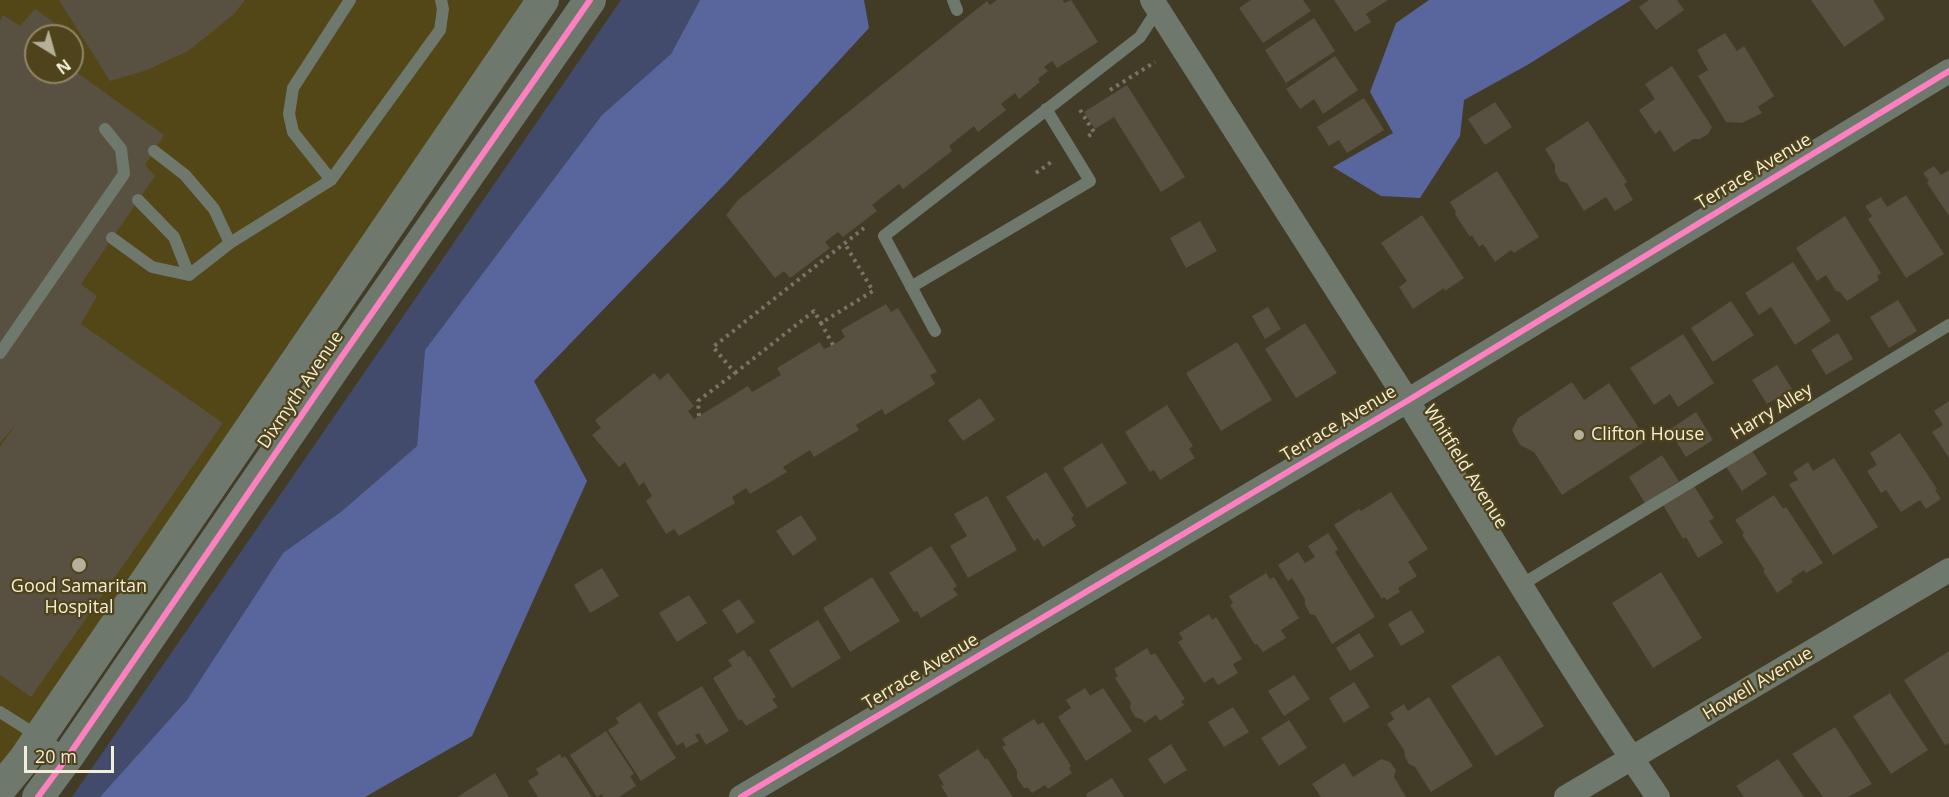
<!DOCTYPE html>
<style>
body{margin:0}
#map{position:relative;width:1949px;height:797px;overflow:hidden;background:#423c26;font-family:"Open Sans",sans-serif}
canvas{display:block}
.north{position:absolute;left:24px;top:24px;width:60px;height:60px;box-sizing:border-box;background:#4e431a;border:2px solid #908766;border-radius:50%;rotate:143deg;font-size:16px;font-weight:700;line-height:24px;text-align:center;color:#f4edd7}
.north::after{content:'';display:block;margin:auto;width:21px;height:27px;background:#b6af99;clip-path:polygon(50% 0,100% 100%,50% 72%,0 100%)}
.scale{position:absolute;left:24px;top:746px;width:90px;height:27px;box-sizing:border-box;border:3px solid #f4edd7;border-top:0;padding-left:8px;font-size:18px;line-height:21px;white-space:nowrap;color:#f4edd7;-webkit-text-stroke:4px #4e431a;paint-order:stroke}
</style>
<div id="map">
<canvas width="1949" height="797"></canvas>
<div class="north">N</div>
<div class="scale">20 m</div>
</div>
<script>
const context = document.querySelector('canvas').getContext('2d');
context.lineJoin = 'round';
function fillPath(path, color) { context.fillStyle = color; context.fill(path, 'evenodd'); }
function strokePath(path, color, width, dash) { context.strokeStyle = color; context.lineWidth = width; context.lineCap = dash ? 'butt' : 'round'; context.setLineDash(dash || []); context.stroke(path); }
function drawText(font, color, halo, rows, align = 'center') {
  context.font = font + ' "Open Sans",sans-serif'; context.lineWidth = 4.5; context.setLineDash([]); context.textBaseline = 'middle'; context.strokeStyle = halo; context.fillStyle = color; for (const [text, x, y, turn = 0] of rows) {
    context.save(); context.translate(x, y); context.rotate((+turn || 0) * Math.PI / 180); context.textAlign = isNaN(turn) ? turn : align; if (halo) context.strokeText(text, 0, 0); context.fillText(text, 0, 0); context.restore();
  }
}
fillPath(new Path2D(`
 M0,0H543L0,789ZM36,36H72V72H36Z`), '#534718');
fillPath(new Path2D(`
 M621,0H700L671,54L602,115L425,350L417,446L342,511L283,553L187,700L100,797H72Z`), '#434b6c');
fillPath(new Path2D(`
 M700,0H864L869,28L727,182L534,381L587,481L472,736L365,797H100L187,700L283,553L342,511L417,446L425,350L602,115L671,54Z
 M1429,0H1631L1529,64L1464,100L1460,136L1420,198L1381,196L1333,167L1393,133L1370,92L1396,23Z`), '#59669d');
fillPath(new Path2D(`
 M59,0H245L233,15L188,51L147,70L110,81Z
 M997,0H1063L1064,3L1071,0L1098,42L1057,68L1052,61L1044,67L1048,71L1038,79L1040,82L1019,99L1015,93L1001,104L1006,110L978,132L974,126L949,146L952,151L903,189L899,184L872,205L877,211L843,237L838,232L825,242L830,248L790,278L784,271L775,278L726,215L738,200L987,1L990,5Z
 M1251,0H1303L1311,11L1263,43L1239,8Z
 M1334,0H1388L1366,14L1371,22L1355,32Z
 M1649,0H1677L1684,10L1656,30L1639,7Z
 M1811,0H1873L1885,19L1844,47Z
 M35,9L68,32L64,36H36V72H72V69L164,135L145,165L155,176L81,284L97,296L81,324L223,423L31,697L0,675V447L16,424L0,443V21L3,15L20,26Z
 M1314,18L1335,51L1286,83L1265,50Z
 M1725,33L1737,51L1744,46L1774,96L1758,107L1762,113L1742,123L1726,122L1698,76L1708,70L1697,50Z
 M1335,56L1358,90L1323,114L1314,99L1300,109L1286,89Z
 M1672,66L1712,127L1708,134L1700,139H1693L1674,152L1660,130L1655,134L1639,110L1655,99L1645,84Z
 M1127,85L1185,177L1161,192L1114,117L1095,129L1084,112Z
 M1364,98L1384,130L1347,153L1339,140L1329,146L1317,127Z
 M1495,102L1512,127L1485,145L1468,119Z
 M1588,121L1627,182L1624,184L1633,200L1615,211L1606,197L1584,211L1567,183L1560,181L1555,172V165L1545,149Z
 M1934,166L1941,175L1949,170V216L1927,183L1929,181L1923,173Z
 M1497,171L1539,237L1514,253L1511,250L1495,262L1483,244L1479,247L1472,235L1470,237L1455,214L1456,212L1450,202Z
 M1906,195L1944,254L1906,278L1868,219L1872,216L1865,206L1881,197L1887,207Z
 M1422,215L1464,278L1445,291L1444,288L1413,309L1399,287L1407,281L1381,243Z
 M1845,216L1881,273L1877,276L1879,280L1847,301L1840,292L1836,291L1826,275L1817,281L1796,248Z
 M1200,221L1217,251L1186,268L1170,238Z
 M1793,262L1831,321L1795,345L1771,307L1759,315L1745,293Z
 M1898,300L1917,331L1889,348L1870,317Z
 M1731,301L1754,335L1713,362L1691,328Z
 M886,304L891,312L898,308L937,372L930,375L935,384L885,415L882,409L856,425L859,430L814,457L810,450L783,467L787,472L750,494L746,488L732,497L735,503L679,536L674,529L666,534L646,501L652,496L644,482L639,486L625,462L619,467L592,435L601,428L595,420L654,373L660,380L668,373L694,406L688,411L694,419L748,386L752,392L781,375L777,368L820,342L824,349L833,345L845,337L841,330Z
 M1268,307L1281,329L1265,339L1252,316Z
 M1305,323L1337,373L1296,398L1265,349Z
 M1838,333L1853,359L1826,375L1811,350Z
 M1683,334L1714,383L1678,407L1670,394L1654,405L1630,368Z
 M1237,342L1272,400L1221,431L1186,373Z
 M1777,365L1792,389L1767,404L1752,380Z
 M1572,382L1584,400L1609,383L1647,440L1562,495L1534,452L1520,445L1512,430L1518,418Z
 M980,398L995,420L963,441L948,420Z
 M1949,401V458L1932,432L1943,425L1934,411Z
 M1167,405L1193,446L1189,449L1195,458L1160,480L1154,470L1150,472L1125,432Z
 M1696,412L1713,440L1686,457L1669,430Z
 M1900,433L1937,489L1935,490L1941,499L1926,509L1920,500L1901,512L1886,490L1881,493L1867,471L1877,465L1870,453Z
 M1102,443L1127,483L1087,508L1063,468Z
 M1751,449L1767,474L1742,491L1725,465Z
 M1662,455L1679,481L1645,503L1629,477Z
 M1834,458L1878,527L1833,555L1789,484L1798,480L1793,472L1808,462L1813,471Z
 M1046,472L1074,516L1071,518L1076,526L1043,547L1038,538L1034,541L1006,497Z
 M1694,486L1714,518L1709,521L1723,543L1698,558L1686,537L1683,539L1663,505Z
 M1391,492L1428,549L1408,562L1417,576L1398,588L1400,592L1387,600L1384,597L1382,599L1334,525L1359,509L1361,511Z
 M1774,495L1783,509L1786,507L1823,563L1806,573L1804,570L1791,579L1793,582L1777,593L1763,571L1765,570L1742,535L1744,533L1735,520Z
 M987,496L1017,550L968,578L950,546L967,536L954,514Z
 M801,515L817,539L793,556L776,531Z
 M1328,533L1338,549L1335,552L1375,617L1332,644L1315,615L1310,614L1305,605V599L1292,578L1288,581L1278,565L1298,552L1305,563L1315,557L1308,546Z
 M931,546L957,586L953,589L958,595L921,618L917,611L914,612L889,573Z
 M602,568L619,596L590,613L574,585Z
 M1661,572L1702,638L1653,668L1612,603Z
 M1266,573L1270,579L1274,577L1299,618L1281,630L1286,638L1263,652L1257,644L1255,645L1230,605L1233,603L1229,596Z
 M872,577L900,621L850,652L823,608Z
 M689,595L707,623L677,642L659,613Z
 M739,599L755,622L737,634L722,610Z
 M1411,610L1425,632L1401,646L1388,624Z
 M1209,614L1212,620L1216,617L1242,659L1233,664L1238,673L1218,685L1213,677L1204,683L1178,642L1183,639L1179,633Z
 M818,620L841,658L792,688L769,650Z
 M1359,633L1374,656L1350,671L1336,648Z
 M1147,648L1151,655L1155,653L1185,699L1181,701L1184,705L1160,721L1156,715L1144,723L1143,720L1135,717L1130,708L1131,703L1115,678L1118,676L1114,669Z
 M744,650L748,657L750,656L776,697L772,699L778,707L746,726L741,719L739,721L713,678L732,666L728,660Z
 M1949,651V743L1945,745L1904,680Z
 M1499,655L1544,726L1496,756L1451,686Z
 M1294,675L1310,699L1284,716L1268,691Z
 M1354,682L1370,707L1344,723L1329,698Z
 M702,686L729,731L706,745L699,733L695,735L699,741L686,748L683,742L677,746L657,713Z
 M1085,688L1090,696L1103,688L1132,731L1086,761L1058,717L1071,708L1066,700Z
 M1890,693L1928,750L1891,774L1853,716Z
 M1429,697L1473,766L1431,792L1415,767L1409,764L1405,757L1404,750L1387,724L1394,719L1390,713L1404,704L1408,711Z
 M640,702L676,758L641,781L608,730L619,723L616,718Z
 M1233,707L1249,732L1224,747L1208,722Z
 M1034,719L1038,725L1043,722L1071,766L1069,768L1072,773L1048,789L1045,785L1032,793L1028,788H1024L1017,778V771L1002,747L1006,745L1002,739Z
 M1289,720L1307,748L1279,766L1261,738Z
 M1835,727L1872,784L1848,797H1823L1792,754Z
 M606,731L634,774L630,776L636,786L619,797H603L602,794L597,797L570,755Z
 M1171,744L1187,770L1164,784L1148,759Z
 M978,749L985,759L987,758L1013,797H948L941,786L944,785L938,775Z
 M560,754L562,758L565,756L592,797H538L528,781L539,774L536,769Z
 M1381,759L1390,762L1396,770L1394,777L1406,797H1321L1312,784L1344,763L1353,777Z
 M1778,759L1804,797H1744L1736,786Z
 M495,773L509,797H457Z
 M1112,778L1124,797H1087L1086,794Z`), '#585040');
strokePath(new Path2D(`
 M1110,90L1155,62
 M1080,110L1094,132L1087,137
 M1036,173L1054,160
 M833,345L821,323L873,291L845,244
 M735,373L814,311L821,323
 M699,416L698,401L735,373L713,347L864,228`), '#737668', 4, [3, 4.5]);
strokePath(new Path2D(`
 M953,0L957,10
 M154,151L185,175L214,209L230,243
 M331,180L293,132L289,114L293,88L350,0
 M138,200L174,237L189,275
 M112,238L152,267L189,275
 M189,275L230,243L331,180L440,30L443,9L441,0
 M911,287L1090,181L1046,109
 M935,331L884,236L1140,37L1158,9
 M0,353L124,174L121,149L105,129
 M1521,585L1949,325
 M0,712L68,755`), '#6f786d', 12);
strokePath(new Path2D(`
 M1152,0C1236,134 1323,266 1407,400C1489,533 1569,668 1658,797
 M741,797L1407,401L1949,71
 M1566,797L1949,570`), '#6f786d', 24);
strokePath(new Path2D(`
 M0,789L23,761L543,0
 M38,797L69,755L336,365L590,0`), '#6f786d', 32);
strokePath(new Path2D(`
 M38,797L69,755L336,365L590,0
 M741,797L1407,401L1949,71`), '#ff80c0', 6);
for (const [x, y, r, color] of [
 [1579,435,6,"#b6af99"],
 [79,565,8,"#b6af99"]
]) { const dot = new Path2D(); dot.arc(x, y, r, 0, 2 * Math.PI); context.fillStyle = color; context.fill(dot); strokePath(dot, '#4e431a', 2); }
drawText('18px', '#f4edd7', '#4e431a', [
 ["Terrace Avenue",1754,172,-31],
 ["Dixmyth Avenue",301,390,-56],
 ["Harry Alley",1772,412,-31],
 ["Terrace Avenue",1339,424,-31],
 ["Whitfield Avenue",1465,467,58],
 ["Terrace Avenue",921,672,-31],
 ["Howell Avenue",1758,684,-31]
]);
drawText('18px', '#f4edd7', '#4e431a', [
 ["Clifton House",1591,435],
 ["Good Samaritan",79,587,"center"],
 ["Hospital",79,608,"center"]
], 'left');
</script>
